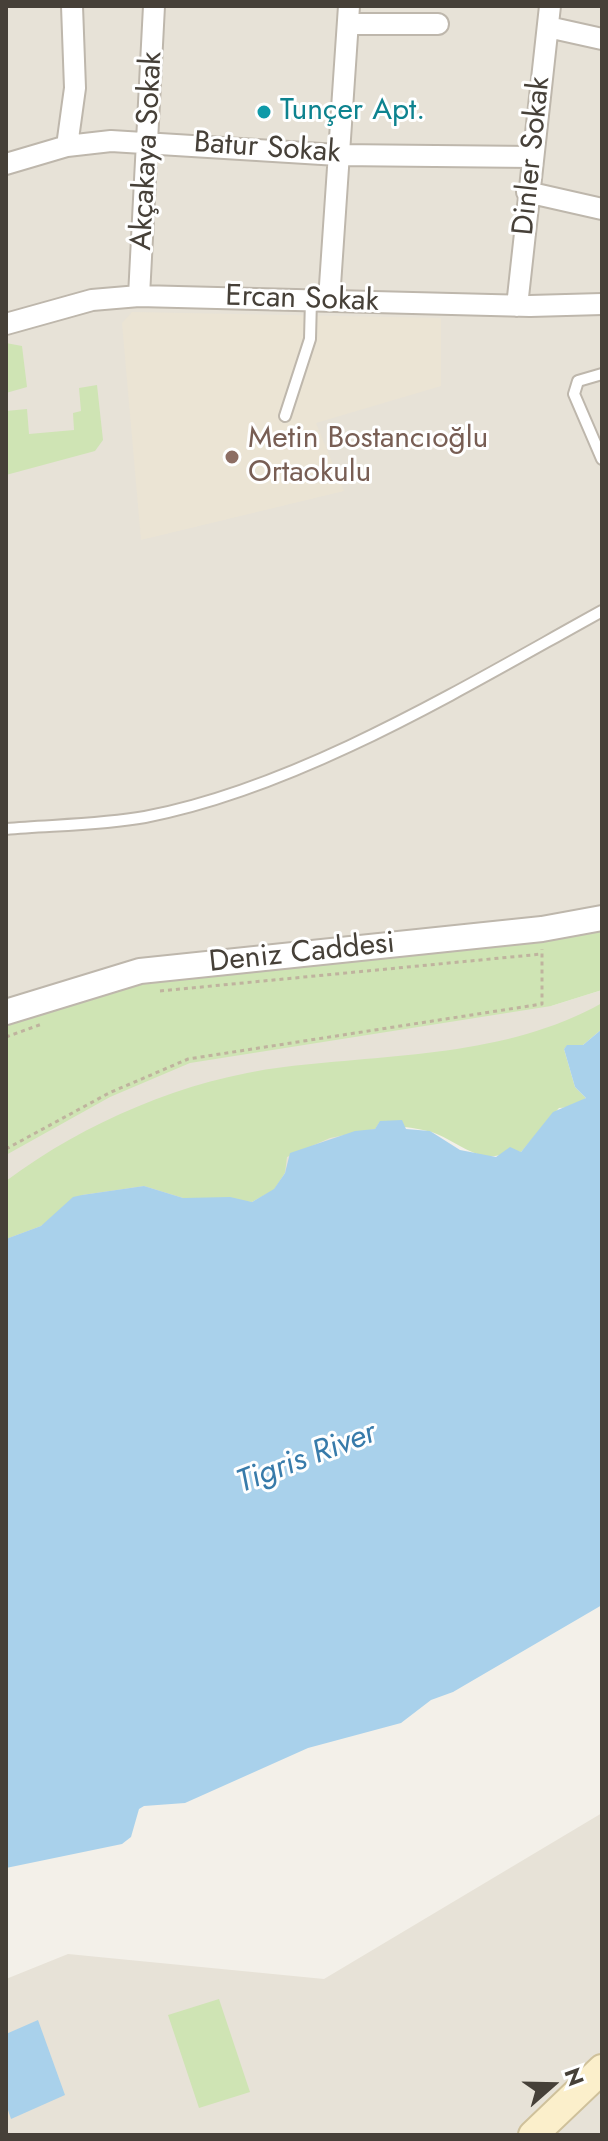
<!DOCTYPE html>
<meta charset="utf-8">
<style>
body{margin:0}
#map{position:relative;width:608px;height:2141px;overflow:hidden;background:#f3f0e9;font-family:Jost,sans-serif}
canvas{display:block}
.frame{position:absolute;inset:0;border:8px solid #464038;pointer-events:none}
.north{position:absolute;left:512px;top:2045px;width:80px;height:80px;-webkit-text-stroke:6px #fff;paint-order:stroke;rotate:70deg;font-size:22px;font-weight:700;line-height:32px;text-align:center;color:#464038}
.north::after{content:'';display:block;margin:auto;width:28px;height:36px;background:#464038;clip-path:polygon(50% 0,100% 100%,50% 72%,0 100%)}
</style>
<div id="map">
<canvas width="608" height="2141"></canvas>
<div class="frame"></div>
<div class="north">N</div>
</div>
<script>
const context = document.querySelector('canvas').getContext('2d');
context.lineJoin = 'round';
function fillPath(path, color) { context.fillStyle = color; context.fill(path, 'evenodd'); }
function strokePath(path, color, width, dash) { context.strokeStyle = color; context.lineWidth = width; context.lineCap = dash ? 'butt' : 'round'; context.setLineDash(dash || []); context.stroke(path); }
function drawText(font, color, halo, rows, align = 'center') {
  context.font = font + ' Jost,sans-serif'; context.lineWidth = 6; context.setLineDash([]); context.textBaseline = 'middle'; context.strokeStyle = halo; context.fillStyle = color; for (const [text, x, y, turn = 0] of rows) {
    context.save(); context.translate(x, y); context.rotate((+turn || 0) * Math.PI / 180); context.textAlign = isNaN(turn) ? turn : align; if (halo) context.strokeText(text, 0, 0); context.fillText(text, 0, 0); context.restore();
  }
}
fillPath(new Path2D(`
 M6,6H602V907L551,1006L602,990V1029L230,1197L6,1239Z
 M602,1813V2135H6V1979L68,1954L324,1979Z`), '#e7e2d7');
fillPath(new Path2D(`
 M132,312L441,318V386L316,423L344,491L141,540L122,323Z`), '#ebe4d4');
fillPath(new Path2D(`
 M6,343L22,346L27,387L6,393Z
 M97,385L103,440L95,451L6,475V411L27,409L29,434L74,430L73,413L81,411L79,388Z
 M602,907V990L551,1006L190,1063L110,1097L6,1155V1012L97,982L548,928Z
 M602,1003V1029L583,1045H568L564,1049L575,1087L586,1098L573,1107L559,1108L521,1152C509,1150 498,1158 486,1156C462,1152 447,1134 423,1130C409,1127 394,1126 379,1123L375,1129L330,1138L287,1157L285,1173L274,1190L252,1202L183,1198L144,1186L82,1195L41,1226L6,1239V1181C85,1122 186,1079 284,1067C390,1054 506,1057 602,1003Z
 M219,1999L250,2092L199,2108L168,2015Z`), '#cfe4b4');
fillPath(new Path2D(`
 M602,1029V1605L453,1692L431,1700L401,1723L308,1748L185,1803L144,1806L139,1809L131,1837L122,1844L6,1868V1239L41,1226L73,1197L82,1195L144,1186L183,1198L230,1197L252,1202L274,1189L285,1173L290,1153L355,1131L375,1129L380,1121L402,1120L406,1129L430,1131L460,1150L496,1157L510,1147L521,1152L553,1112L586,1098L575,1087L564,1049L567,1045H583Z
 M38,2020L65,2095L11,2119L6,2104V2034Z`), '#a9d1eb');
const service = new Path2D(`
 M602,374L578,381L574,394L602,459
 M285,416L310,339L311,299
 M6,829C52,825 100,825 145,817C301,787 464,687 602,611`);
const minor = new Path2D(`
 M348,24H438
 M548,27L602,39
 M67,146L75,88L72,6
 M6,164L67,146L111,141L338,155L532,157
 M527,192L602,209
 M139,296L154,6
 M329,300L349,6
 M517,306L550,6
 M6,324L92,300L139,296L530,306L602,304`);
const tertiary = new Path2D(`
 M6,1012L140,971L542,929L602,918`);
const secondary = new Path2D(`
 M533,2135L602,2069`);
strokePath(service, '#beb7ac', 14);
strokePath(minor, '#beb7ac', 24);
strokePath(tertiary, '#beb7ac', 28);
strokePath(secondary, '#cfc19b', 32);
strokePath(new Path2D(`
 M160,991L542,954
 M6,1037L42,1024
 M6,1149L109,1093L188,1059L542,1004V949`), '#bfb39e', 3, [4, 4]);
strokePath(service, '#fff', 10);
strokePath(minor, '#fff', 20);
strokePath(tertiary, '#fff', 24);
strokePath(secondary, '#fbefcb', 28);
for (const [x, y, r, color] of [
 [264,112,8,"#0f9aa8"],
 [232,457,8,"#8d6e63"]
]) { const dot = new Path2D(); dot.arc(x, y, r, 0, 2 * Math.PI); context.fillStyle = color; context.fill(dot); strokePath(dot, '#fff', 3); }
drawText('30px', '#0d838f', '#fff', [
 ["Tunçer Apt.",280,112]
], 'left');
drawText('30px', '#464038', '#fff', [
 ["Batur Sokak",267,149,4],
 ["Akçakaya Sokak",148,151,-87],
 ["Dinler Sokak",533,156,-84],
 ["Ercan Sokak",302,300,2],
 ["Deniz Caddesi",302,954,-6]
]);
drawText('30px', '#785e54', '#fff', [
 ["Metin Bostancıoğlu",248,440],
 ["Ortaokulu",248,474]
], 'left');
drawText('italic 32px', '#387baa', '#fff', [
 ["Tigris River",307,1459,-21]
]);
</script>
